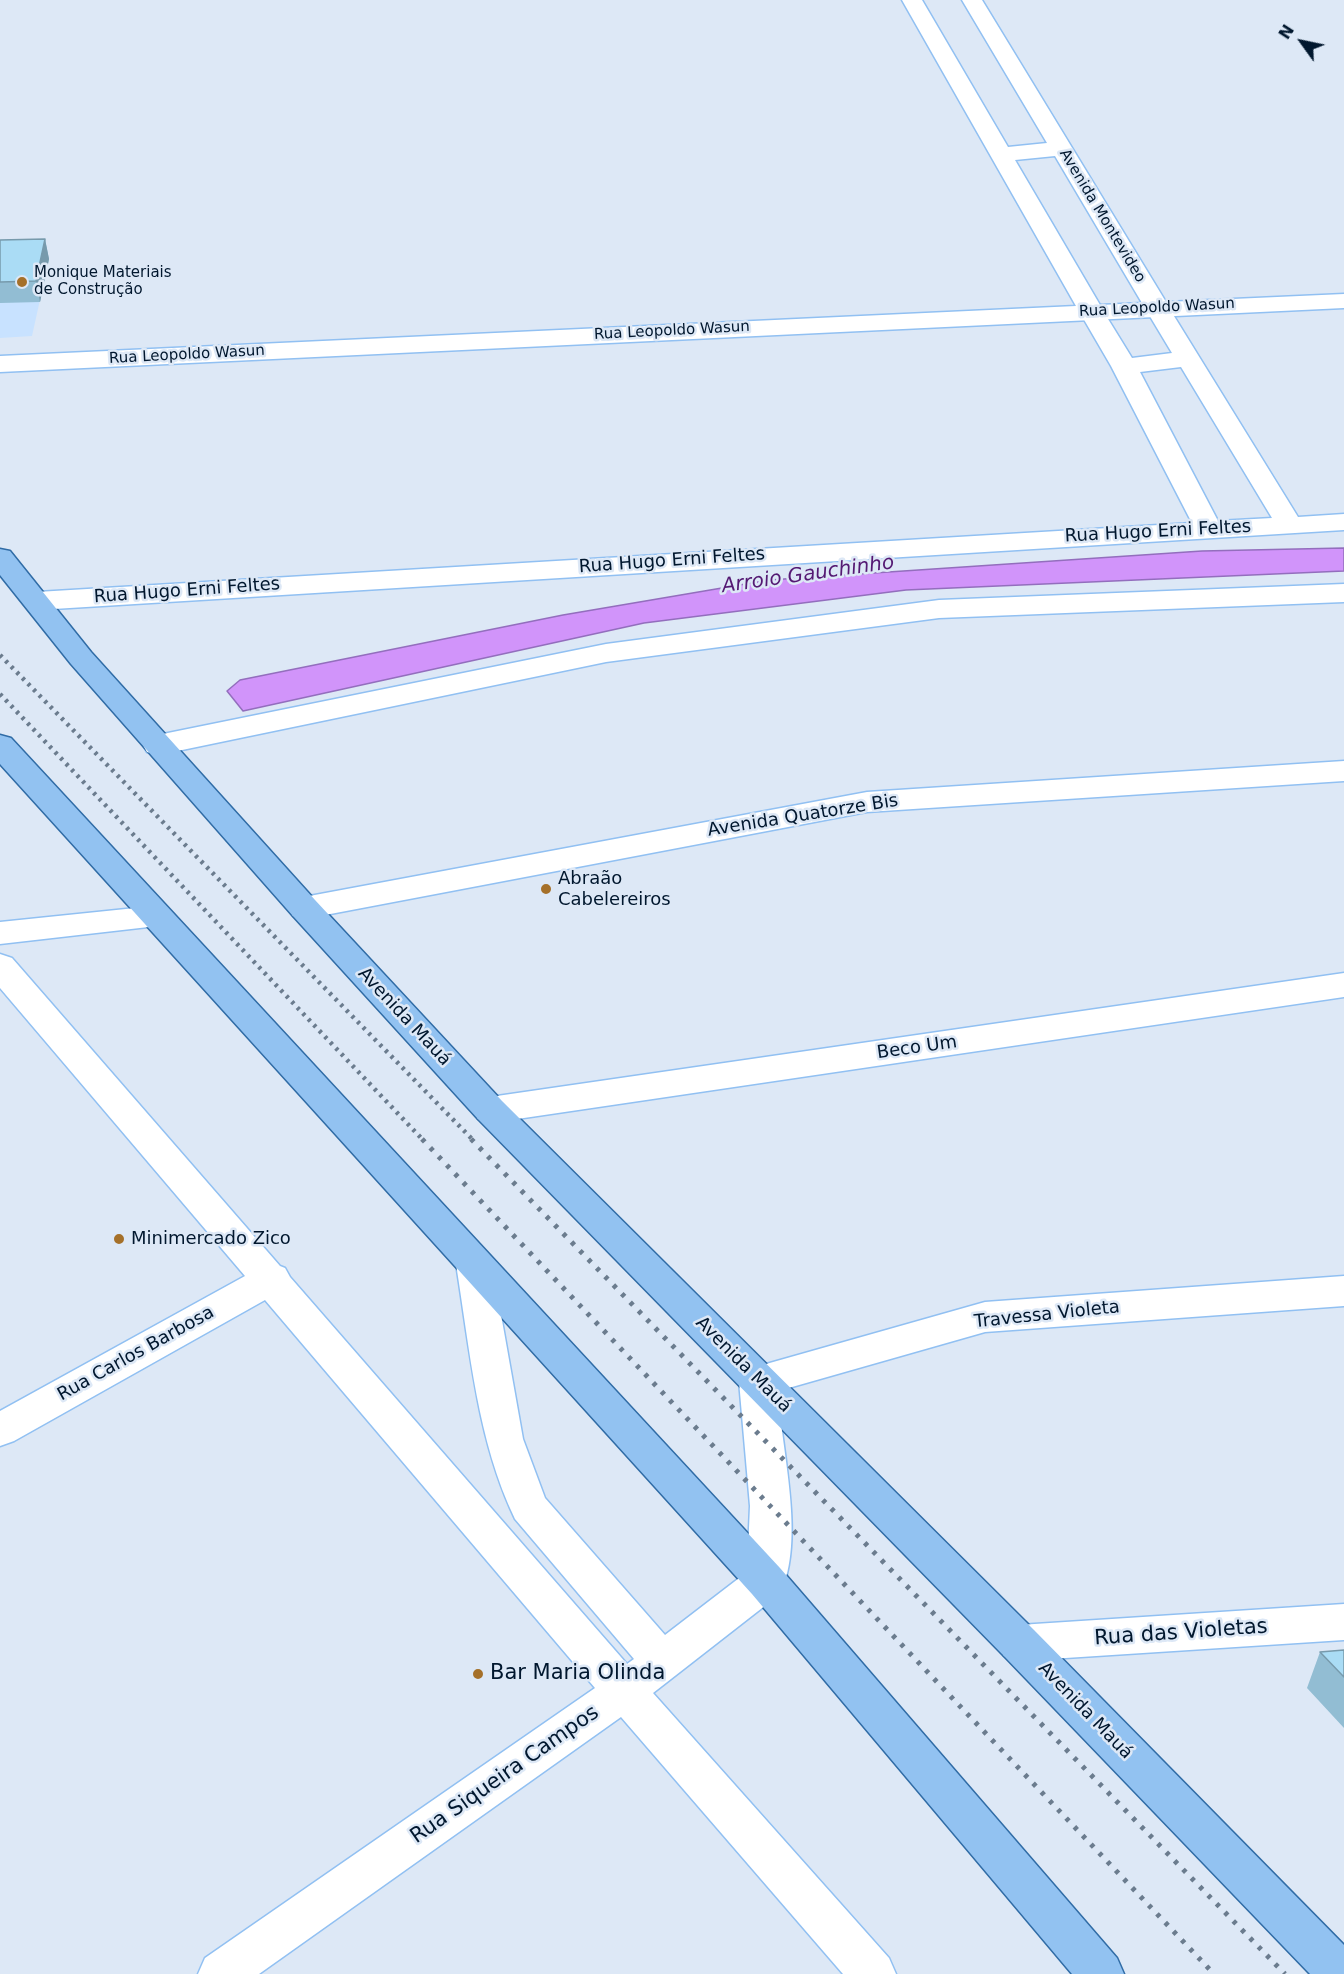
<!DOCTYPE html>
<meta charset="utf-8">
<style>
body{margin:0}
#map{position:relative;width:1344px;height:1974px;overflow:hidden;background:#dde8f6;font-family:"DejaVu Sans",sans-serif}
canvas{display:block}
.north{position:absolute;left:1272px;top:12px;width:60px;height:60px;-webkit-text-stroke:4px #dde8f6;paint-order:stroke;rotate:303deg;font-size:16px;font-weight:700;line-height:24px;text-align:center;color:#01172e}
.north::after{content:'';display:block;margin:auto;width:21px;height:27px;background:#01172e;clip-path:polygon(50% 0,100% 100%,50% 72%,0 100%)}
</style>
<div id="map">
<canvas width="1344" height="1974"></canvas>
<div class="north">N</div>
</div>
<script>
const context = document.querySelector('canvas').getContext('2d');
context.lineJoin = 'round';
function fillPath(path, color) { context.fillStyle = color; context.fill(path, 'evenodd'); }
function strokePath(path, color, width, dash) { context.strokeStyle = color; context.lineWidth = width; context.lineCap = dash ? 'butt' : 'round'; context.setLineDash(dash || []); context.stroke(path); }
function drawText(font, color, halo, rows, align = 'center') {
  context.font = font + ' "DejaVu Sans",sans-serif'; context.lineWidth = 5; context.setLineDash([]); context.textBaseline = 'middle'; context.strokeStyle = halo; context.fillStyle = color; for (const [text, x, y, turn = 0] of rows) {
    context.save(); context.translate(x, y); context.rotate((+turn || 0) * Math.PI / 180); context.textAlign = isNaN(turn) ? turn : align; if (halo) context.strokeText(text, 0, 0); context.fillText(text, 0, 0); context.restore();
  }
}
fillPath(new Path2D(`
 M49,259L32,336L0,338V261Z`), '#c8e2ff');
const water = new Path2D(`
 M1344,548V571L906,590L644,623L243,711L227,691L240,680L563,615L769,580L1202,551Z`);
fillPath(water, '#d194fa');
strokePath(water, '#936ebd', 1.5);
const minor = new Path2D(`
 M1157,301L1166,303L1169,308L1298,517L1344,514V530L37,610L27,607L23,601L27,595L37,592L1192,523L1111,366L1079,311L1082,306L1091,304L1100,306L1132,358L1172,353L1145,308L1148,303ZM1181,367L1272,518L1218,521L1140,372Z
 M1344,584V602L939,618L606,662L158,755L147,752L143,745L147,738L158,735L606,644L939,600Z
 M1344,761V781L867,812L304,919L293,916L288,908L293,900L304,897L867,792Z
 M155,906L166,909L171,917L166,925L0,944V922Z
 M0,954L12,958L280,1266L285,1268L290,1277L627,1664L634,1659L515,1519C477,1440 470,1350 456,1264L461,1254L474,1250L487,1254L492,1264L523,1439L545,1498L665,1635L747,1572L750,1506L739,1381L745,1370L985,1302L1344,1276V1306L985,1332L778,1391C781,1450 806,1539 780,1594L653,1693L889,1958L896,1974H843L621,1717L259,1974H198L205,1958L595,1688L265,1300L14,1441L0,1446V1411L245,1276L0,988Z
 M1344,973V997L490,1123L478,1119L473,1110L478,1101L490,1097Z
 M1344,1604V1640L1019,1661L1004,1656L998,1643L1004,1630L1019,1625Z`);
const tertiary = new Path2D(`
 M902,0H922L1008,147L1047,143L962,0H982L1166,302L1344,294V308L0,372V356L1076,306ZM1055,156L1142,303L1100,305L1015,160Z`);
const primary = new Path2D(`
 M0,549L10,551L91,652L315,900L502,1101L1034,1630L1344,1945V1974H1310L1004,1656L478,1119L293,916L71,664L0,575Z
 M0,735L11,738L780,1568L1117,1958L1124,1974H1072L752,1594L0,764Z`);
strokePath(minor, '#91c0f2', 3);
strokePath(tertiary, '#91c0f2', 3);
strokePath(primary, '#306ca6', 3);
fillPath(minor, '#fff');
fillPath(tertiary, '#fff');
fillPath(primary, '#92c2f1');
strokePath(new Path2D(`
 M0,655L473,1140
 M0,694L423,1140`), '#6b7c8e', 4.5, [3, 5]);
strokePath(new Path2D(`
 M422,1139L1214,1974
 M471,1139L1285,1974`), '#6b7c8e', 5, [4, 8]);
fillPath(new Path2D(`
 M45,239L49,259L40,302L0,303V240Z
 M1344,1650V1728L1307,1688L1320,1652Z`), '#92bdd3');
fillPath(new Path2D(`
 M45,239L49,259L40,302L36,281Z`), '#779aac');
const building = new Path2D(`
 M45,239L36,281L0,282V240Z
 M1344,1650V1677L1320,1652Z`);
fillPath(building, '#aadcf5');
strokePath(building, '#779aac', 1.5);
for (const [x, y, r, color] of [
 [22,282,6,"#a57029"],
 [546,889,6,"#a57029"],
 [119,1239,6,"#a57029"],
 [478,1674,6,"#a57029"]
]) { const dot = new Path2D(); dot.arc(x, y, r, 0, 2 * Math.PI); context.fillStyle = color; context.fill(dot); strokePath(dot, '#dde8f6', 2); }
drawText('15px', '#01172e', '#dde8f6', [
 ["Avenida Montevideo",1102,216,59],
 ["Rua Leopoldo Wasun",1157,308,-3],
 ["Rua Leopoldo Wasun",672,331,-3],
 ["Rua Leopoldo Wasun",187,355,-3]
]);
drawText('15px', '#01172e', '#dde8f6', [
 ["Monique Materiais",34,273],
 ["de Construção",34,290]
], 'left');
drawText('18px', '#01172e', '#dde8f6', [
 ["Rua Hugo Erni Feltes",1158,532,-3],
 ["Rua Hugo Erni Feltes",672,561,-4],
 ["Rua Hugo Erni Feltes",187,591,-4],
 ["Avenida Quatorze Bis",803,816,-9],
 ["Avenida Mauá",404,1017,47],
 ["Beco Um",917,1048,-8],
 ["Travessa Violeta",1047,1315,-6],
 ["Rua Carlos Barbosa",136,1354,-29],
 ["Avenida Mauá",743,1365,45],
 ["Avenida Mauá",1085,1711,46]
]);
drawText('18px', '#01172e', '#dde8f6', [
 ["Abraão",558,879],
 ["Cabelereiros",558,900],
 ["Minimercado Zico",131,1239]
], 'left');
drawText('italic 20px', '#541973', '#dde8f6', [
 ["Arroio Gauchinho",808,575,-8]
]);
drawText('21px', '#01172e', '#dde8f6', [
 ["Rua das Violetas",1181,1633,-4],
 ["Rua Siqueira Campos",505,1775,-35]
]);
drawText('21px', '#01172e', '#dde8f6', [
 ["Bar Maria Olinda",490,1674]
], 'left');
</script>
